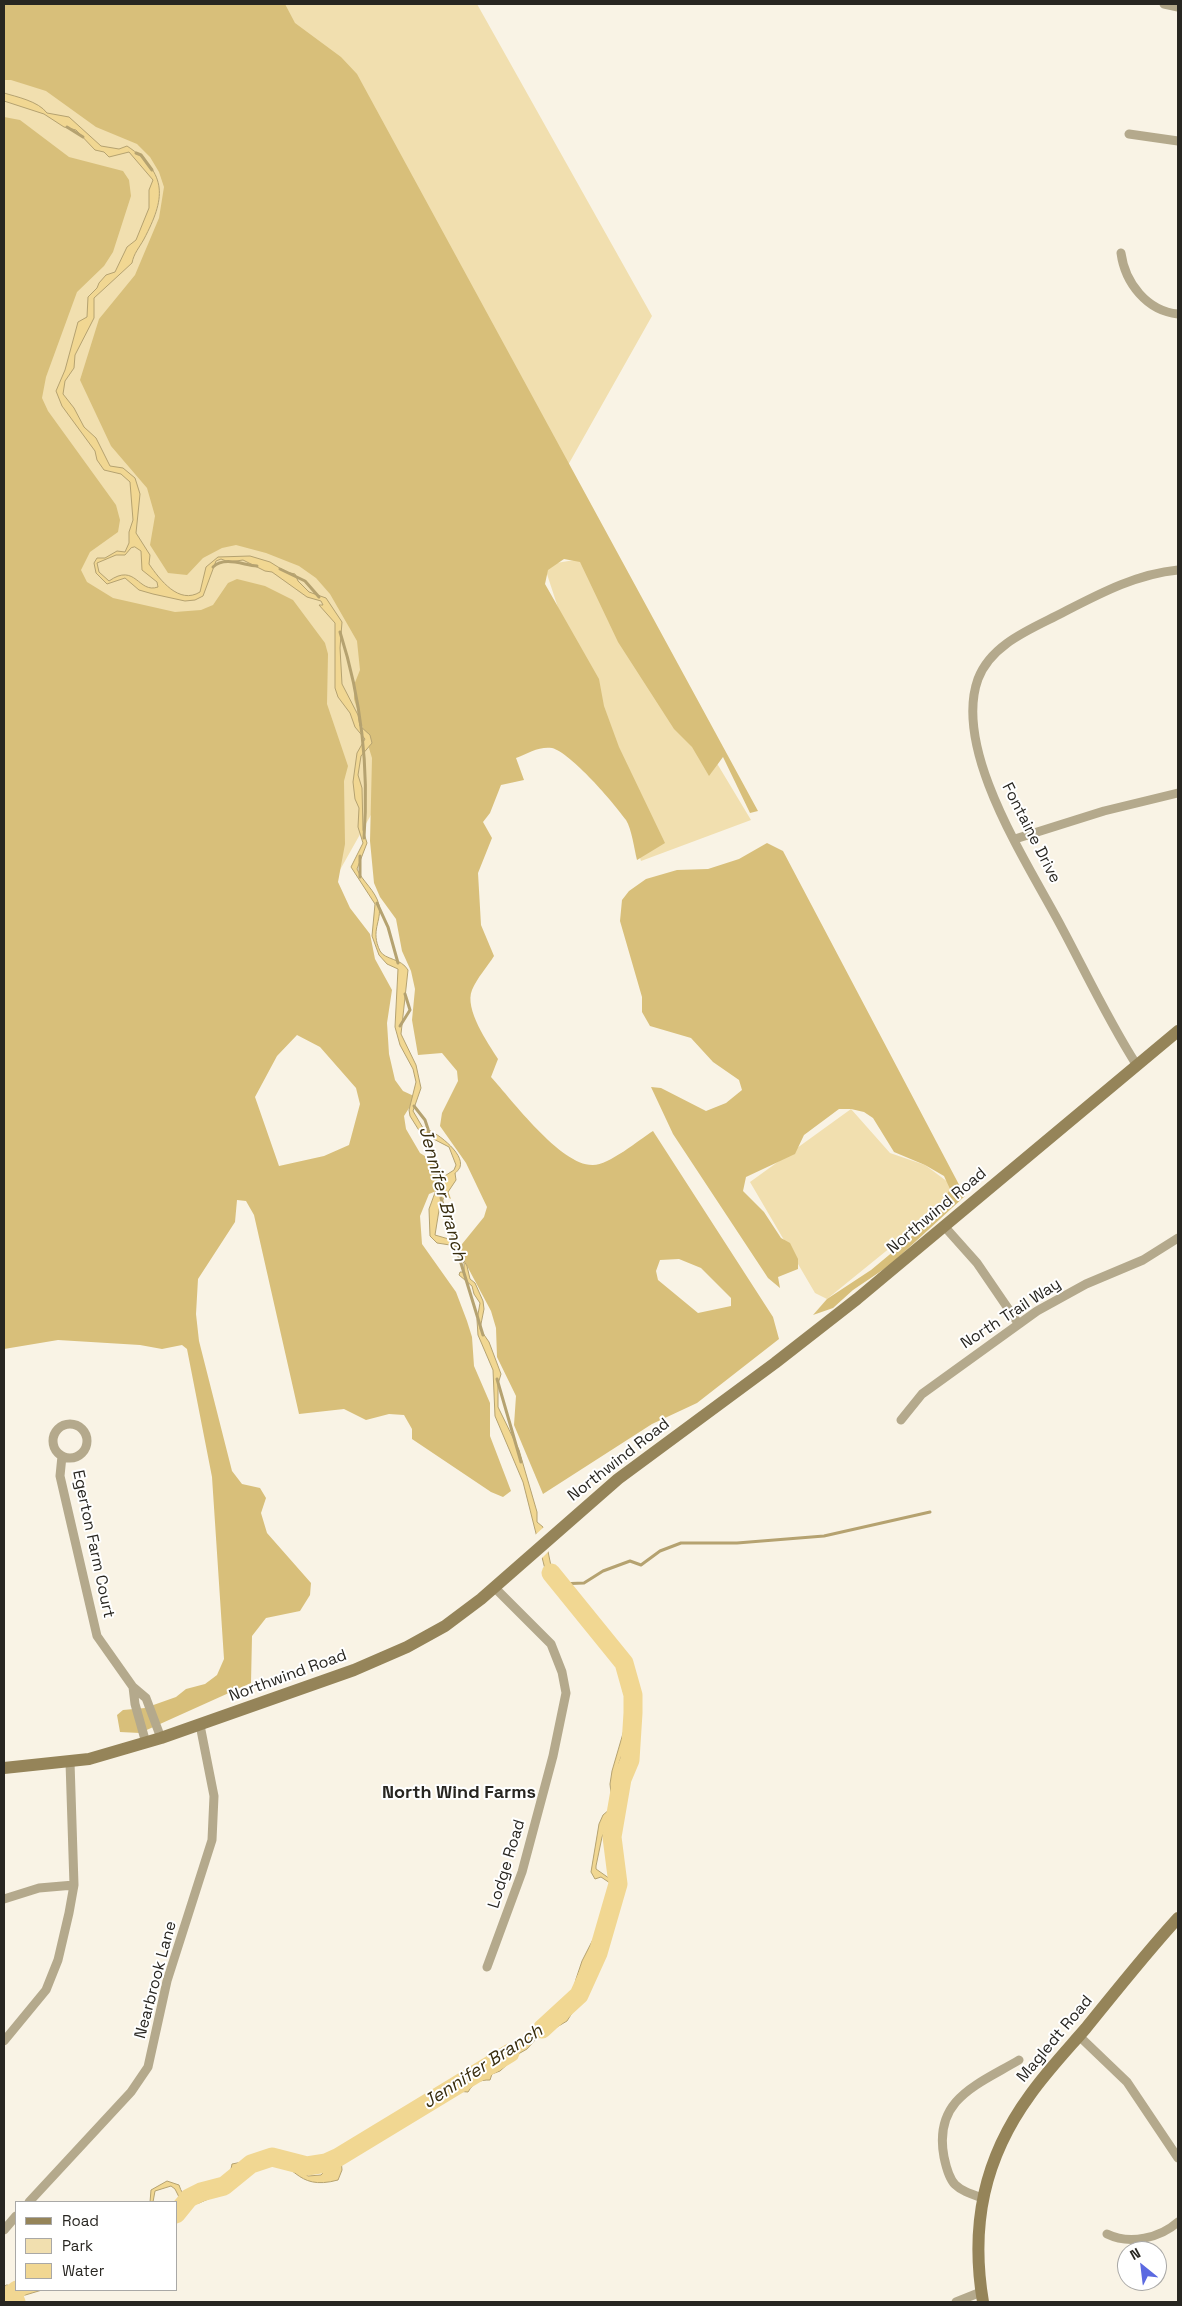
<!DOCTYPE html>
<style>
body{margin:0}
#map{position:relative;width:1182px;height:2306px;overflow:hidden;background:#f9f3e5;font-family:"Space Grotesk",sans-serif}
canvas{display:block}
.frame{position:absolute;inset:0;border:5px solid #282621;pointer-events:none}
.legend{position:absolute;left:15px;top:2201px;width:162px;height:90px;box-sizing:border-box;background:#fff;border:1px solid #a9a8a6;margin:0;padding:6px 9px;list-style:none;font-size:15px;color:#282621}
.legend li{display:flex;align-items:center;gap:10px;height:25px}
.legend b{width:25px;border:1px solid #a9a8a6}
.north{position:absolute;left:1117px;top:2241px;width:50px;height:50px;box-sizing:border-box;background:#fff;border:1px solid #a9a8a6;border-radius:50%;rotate:331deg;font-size:14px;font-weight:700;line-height:20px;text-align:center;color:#282621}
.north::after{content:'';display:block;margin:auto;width:18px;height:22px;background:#5c6ae1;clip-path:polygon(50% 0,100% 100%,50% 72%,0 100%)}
</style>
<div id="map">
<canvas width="1182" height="2306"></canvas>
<div class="frame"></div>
<ul class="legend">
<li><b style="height:6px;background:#958459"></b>Road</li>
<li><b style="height:14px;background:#f1dfaf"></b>Park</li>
<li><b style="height:14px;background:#f1d792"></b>Water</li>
</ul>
<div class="north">N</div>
</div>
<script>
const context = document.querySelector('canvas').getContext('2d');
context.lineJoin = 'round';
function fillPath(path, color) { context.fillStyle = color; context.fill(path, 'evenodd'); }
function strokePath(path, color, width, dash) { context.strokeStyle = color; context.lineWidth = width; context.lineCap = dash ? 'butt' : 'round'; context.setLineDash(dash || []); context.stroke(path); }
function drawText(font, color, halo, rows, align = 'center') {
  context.font = font + ' "Space Grotesk",sans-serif'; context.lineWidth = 4; context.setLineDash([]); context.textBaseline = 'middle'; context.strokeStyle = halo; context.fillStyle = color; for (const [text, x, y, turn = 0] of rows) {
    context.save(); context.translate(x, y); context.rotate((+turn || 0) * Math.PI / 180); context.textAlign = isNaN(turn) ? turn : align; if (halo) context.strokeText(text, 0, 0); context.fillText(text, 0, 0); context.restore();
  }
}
fillPath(new Path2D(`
 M4,4H477L652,316L216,1090L4,1268Z
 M593,557L751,820L641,861L544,565Z
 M851,1109L890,1153L925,1165L960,1191L827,1299L815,1293L750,1182Z`), '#f1dfaf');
fillPath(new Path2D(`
 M4,4H285L295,23L341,57L357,74L758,811L750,813L723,757L709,776L692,747L674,729L618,642L580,562L564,559L548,570L545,584L599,679L604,706L619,747L665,843L637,860C634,848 632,830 626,820C614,803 571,753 552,748C540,746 528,753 516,758L524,780L501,785L490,813L483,822L492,838L478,873L481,925L494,956C487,967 477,978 472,990C464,1009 488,1043 498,1059L491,1077C512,1100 561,1166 593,1165C609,1165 639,1140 653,1131L773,1317L779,1339L697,1403L652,1424L543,1494L514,1425L516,1396L497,1357L496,1328L491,1311L458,1249L484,1217L487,1207L466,1163L440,1126L442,1113L458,1081L457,1071L442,1053L418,1055L412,1020L415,989L411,971L402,951L396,919L380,897L374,883L370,841L372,758L354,699V685L360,670L357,641L330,594L316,578L299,566L266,553L236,545L222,548L203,558L187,575L168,573L150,545L155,516L147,488L111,446L80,380L99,319L135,275L159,218L164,187L159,172L150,157L137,144L96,127L46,91L11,80H4ZM679,1259L701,1268L731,1298V1306L698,1313L658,1280L656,1271L660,1260Z
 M4,117L20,120L69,157L123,171L129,180L131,196L113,252L104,266L77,292L46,377L42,398L48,411L116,505L120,520L118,532L90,552L81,570L87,582L113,598L175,612L201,610L213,605L228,583L237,579L265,586L293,600L325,643L328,654L327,704L348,766L344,781L345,844L338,882L350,908L370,934L375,959L392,990L387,1023L389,1054L395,1080L403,1091L416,1097L404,1116L406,1129L420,1153L439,1165L451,1199L436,1191L429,1194L420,1216L422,1244L456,1292L467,1321L472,1337L474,1366L490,1403V1436L511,1491L503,1497L491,1492L412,1439V1429L404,1415L389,1414L366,1420L344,1409L299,1414L254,1215L246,1201L237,1200L235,1222L198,1279L196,1314L199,1341L232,1471L242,1484L260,1488L266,1498L261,1513L267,1533L311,1583L310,1595L300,1611L266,1618L252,1636L251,1683L140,1733L120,1732L117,1715L123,1710L145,1708L176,1697L186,1689L205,1684L217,1675L224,1659L212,1477L187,1349L182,1345L162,1349L140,1345L58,1340L4,1349ZM297,1035L320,1047L356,1088L360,1104L349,1145L324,1156L279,1166L255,1097L277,1056Z
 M767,843L783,851L965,1196L890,1265L853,1290L833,1308L813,1315L827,1299L871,1270L936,1216L950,1189L944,1176L925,1165L894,1152L873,1118L864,1112L851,1109H839L804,1135L795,1154L746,1177L743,1191L764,1212L781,1238L790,1243L798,1259V1269L778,1277L780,1288L768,1278L673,1134L651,1087L661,1088L706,1111L726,1103L742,1090L739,1080L713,1062L691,1038L650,1026L642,1012V997L620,921L622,900L629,891L646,879L677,870L708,869L739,859Z`), '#d8bf7a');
const water = new Path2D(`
 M4,93C17,97 38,101 47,113L69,117L101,146L119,149L127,146C169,174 165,199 144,239C139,248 134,253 132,263L94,298V318L75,355L74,368L65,381L63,394L74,408L84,427L96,438L110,466L123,468L135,478L140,494L136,533L150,555L149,564C160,580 179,605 200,592L206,567L218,557L250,556L270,562L286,572L295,574L298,581L309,592L326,598L342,622L340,648L342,684L358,715L360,726L370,735L372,743L361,756L358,775L362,788L363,830L367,843L357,869C362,881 376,891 379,905C382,922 370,930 380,951C385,960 401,958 408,970L401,1034L416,1065L421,1088L413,1111L423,1128C434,1130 465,1153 460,1167C460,1168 456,1173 455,1173L456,1180L440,1204L435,1235L452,1240L467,1266L470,1279L475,1283L483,1301L484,1309L480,1329L489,1342L501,1374L498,1384V1407L519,1450L537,1512V1522L543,1527L551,1566L567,1595L591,1629L609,1640L625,1657L631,1673L634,1705L632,1727L619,1763L617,1772L620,1786L617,1807L602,1837L596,1866V1869L613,1881L616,1889L617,1906L614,1915L595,1941L584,1969L583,1990L572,2013L567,2021L535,2040L527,2049L520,2053L500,2071L492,2074L490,2080C479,2080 474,2082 468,2092L456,2091L447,2099L432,2106L414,2120L395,2126L376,2137L363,2138L351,2146L341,2159L342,2170L338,2180C294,2192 296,2160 261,2156L222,2193L199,2203L191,2204L181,2201L175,2189L171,2186L155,2191L153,2202H150L151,2190L167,2181L179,2185C187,2212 213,2196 228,2184L232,2164L247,2161L261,2153L282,2157L308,2176L321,2175L338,2158L352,2139L418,2109L430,2099L446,2092L453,2086L478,2073L494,2063L530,2031L539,2029L550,2019L566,2010L571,2000L576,1979L582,1961L612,1902L614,1891L610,1883L601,1877L595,1879L591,1872L599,1824L603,1815L610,1809L612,1803L610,1784L612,1771L631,1706L623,1691L621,1658L608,1644L590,1632L546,1573L523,1482L495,1416L493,1370L478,1335L477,1320L480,1303L474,1294L472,1286L459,1275L460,1272H464V1263L450,1245L437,1243L430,1236L429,1209L440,1179L454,1170L456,1165L449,1147L420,1132L410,1116L409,1110L416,1082L413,1069L400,1045L395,1027L398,969L387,964L379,955L372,936L375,904L351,867L363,843L358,827L359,808L355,799L353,782L357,753L365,739L355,727L350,713L338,697L335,688V623L319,605H323L321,601L307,597L272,572L265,571L243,560L229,562L221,559L216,561L203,596L195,600L185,601L153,594L139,590L125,578L107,584L96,573L94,563L97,558H105L117,551L125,552L129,543V532L133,520L130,482L121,474L104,470L97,460L95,451L62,406L56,391L65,370L78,322L87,317L88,297L97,288L99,283L106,275L115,272L127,247L136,240L149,208V190L153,180L129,152L109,157L104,152L95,150L76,130L64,127L44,114L4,101ZM135,547L141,551L142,570L157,582L158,587C138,594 136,562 109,581L99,572L97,563L116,555H125L131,548Z
 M7,2285L16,2287V2290H42L22,2296L9,2289L4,2295V2287Z`);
fillPath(water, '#f1d792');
strokePath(water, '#b5a270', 1);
fillPath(new Path2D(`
 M545,1526L551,1549L541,1559L533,1537Z`), '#f9f3e5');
strokePath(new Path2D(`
 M67,127L83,137
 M136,153L141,155L152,170
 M213,567C225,556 243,565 257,566
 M280,569L305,581L319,597
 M340,632C361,698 369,769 364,838
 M360,856V877
 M377,903L388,927L398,963
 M400,1026L410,1010L405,994
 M414,1106L425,1120L428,1129L439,1189
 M441,1198L483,1335
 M497,1379L521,1462
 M558,1584L584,1583L603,1571L630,1561L641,1565L660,1551L681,1543H737L824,1536L930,1512`), '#b5a270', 3);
strokePath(new Path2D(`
 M542,2029L579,1995L598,1953L618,1884L612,1837L622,1779L630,1760L633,1713V1695L624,1663L551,1573
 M176,2214L189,2198L201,2192L224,2186L251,2164L272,2157L307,2166L326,2163L337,2158L510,2053
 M16,2302L12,2294L17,2290`), '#f1d792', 19);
strokePath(new Path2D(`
 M1164,4L1178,7
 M1129,134L1178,141
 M1121,253C1125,283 1147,311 1178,314
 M1015,839L1104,811L1178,793
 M1136,1064C1108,1020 1086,973 1062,928C1029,865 952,751 978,679C991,644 1031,629 1062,613C1099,594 1136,574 1178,570
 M944,1226L977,1263L1018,1323
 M901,1420L922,1394L1037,1311L1086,1284L1143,1260L1178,1238
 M53 1441a17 17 0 1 1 34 0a17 17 0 1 1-34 0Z
 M62,1456L60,1476L97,1636L133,1687L146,1698L161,1738
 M133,1687L135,1704L146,1743
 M4,1899L39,1888L74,1885
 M487,1967L522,1872L553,1756L566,1693L562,1672L551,1644L494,1587
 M1079,2036L1127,2082L1178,2158
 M4,2041L46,1990L58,1960L69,1913L74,1885L70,1762
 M982,2198C955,2188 950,2186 944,2157C933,2099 977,2085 1019,2060
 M29,2202L131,2092L148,2067L167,1981L212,1840L214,1796L200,1725
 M4,2230L16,2216
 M1107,2234C1130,2245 1160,2238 1178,2222
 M956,2302L981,2292`), '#b4a98c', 9);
strokePath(new Path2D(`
 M4,1768L89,1759L161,1738L354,1670L407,1647L445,1626L481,1599L618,1479L775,1363L857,1299L1178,1031
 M983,2302C970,2225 984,2158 1030,2095C1047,2071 1067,2050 1086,2028C1116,1991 1146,1953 1178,1918`), '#958459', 12);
drawText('16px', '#282621', '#fff', [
 ["Fontaine Drive",1031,833,63],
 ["Northwind Road",937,1211,-40],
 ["North Trail Way",1011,1314,-33],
 ["Northwind Road",619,1460,-38],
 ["Egerton Farm Court",93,1544,78],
 ["Northwind Road",288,1676,-20],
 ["Lodge Road",507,1864,-73],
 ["Nearbrook Lane",156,1980,-75],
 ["Magledt Road",1055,2039,-50]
]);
drawText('italic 18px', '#382d0e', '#fff', [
 ["Jennifer Branch",442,1194,75],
 ["Jennifer Branch",483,2067,-33]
]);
drawText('bold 18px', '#282621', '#fff', [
 ["North Wind Farms",459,1793]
]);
</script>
